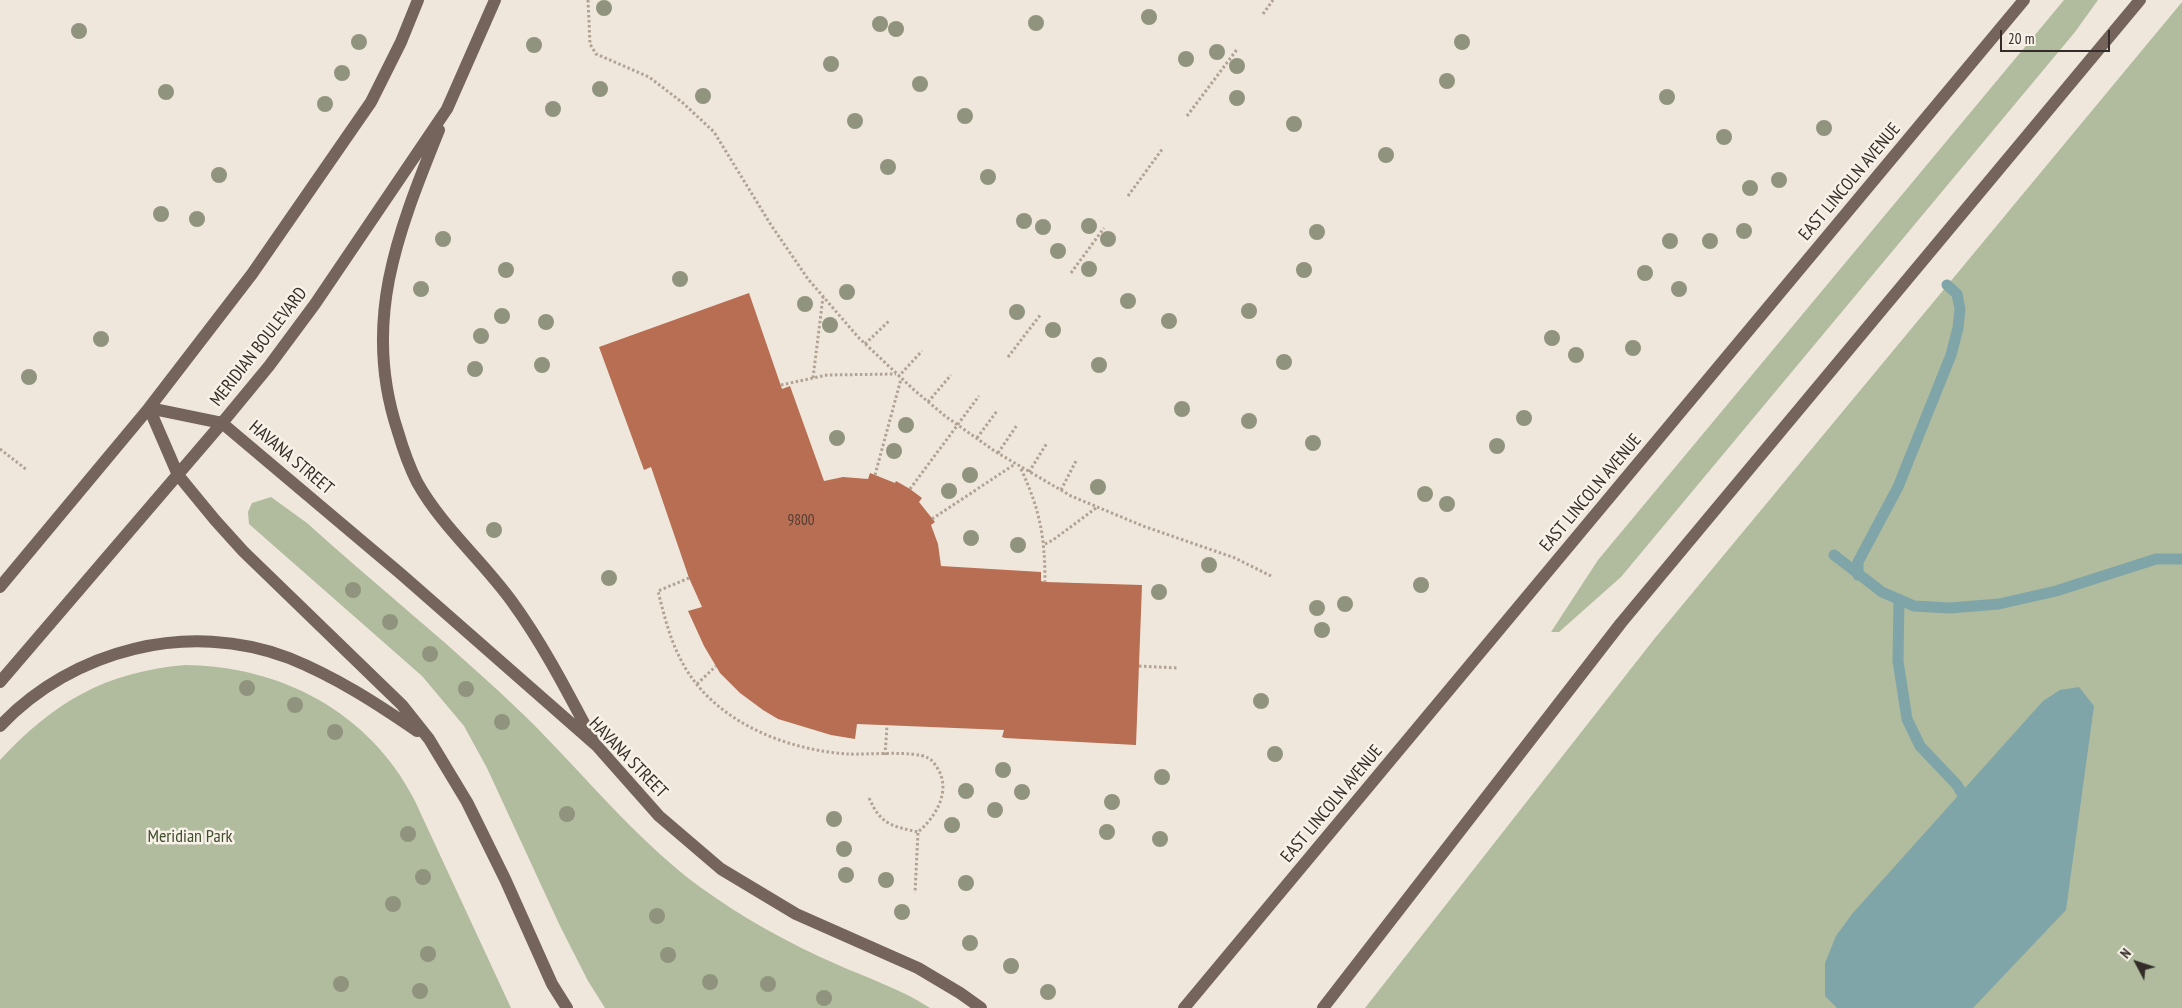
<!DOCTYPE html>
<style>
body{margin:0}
#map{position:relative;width:2182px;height:1008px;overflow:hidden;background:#efe7dc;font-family:"PT Sans Narrow",sans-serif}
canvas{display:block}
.north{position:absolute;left:2112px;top:938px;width:50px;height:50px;-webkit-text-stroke:4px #f7f1e8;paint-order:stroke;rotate:310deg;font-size:14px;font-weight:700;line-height:20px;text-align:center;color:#342c28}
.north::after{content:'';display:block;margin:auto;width:18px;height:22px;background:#342c28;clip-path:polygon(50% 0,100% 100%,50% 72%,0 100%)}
.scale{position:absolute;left:2000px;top:30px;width:110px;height:22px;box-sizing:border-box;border:2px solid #342c28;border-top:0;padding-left:6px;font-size:15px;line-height:18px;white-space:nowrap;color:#342c28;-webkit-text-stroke:4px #f7f1e8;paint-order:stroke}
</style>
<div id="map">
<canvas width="2182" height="1008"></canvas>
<div class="north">N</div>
<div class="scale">20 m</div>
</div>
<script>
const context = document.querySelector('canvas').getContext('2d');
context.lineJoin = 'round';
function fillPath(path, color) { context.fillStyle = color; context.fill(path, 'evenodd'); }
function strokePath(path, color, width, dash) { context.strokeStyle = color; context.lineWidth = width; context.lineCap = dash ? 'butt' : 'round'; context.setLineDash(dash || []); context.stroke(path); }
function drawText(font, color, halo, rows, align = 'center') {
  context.font = font + ' "PT Sans Narrow",sans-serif'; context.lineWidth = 5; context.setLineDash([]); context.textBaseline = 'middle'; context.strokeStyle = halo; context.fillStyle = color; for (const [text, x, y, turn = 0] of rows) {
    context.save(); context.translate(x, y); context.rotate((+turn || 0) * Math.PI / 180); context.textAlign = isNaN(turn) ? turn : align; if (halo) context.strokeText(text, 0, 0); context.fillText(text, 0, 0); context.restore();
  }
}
fillPath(new Path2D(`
 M2064,0H2098L2075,32L1621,577L1559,632H1551L1598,560Z
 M2182,2V1008H1365L1655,638Z
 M271,497L307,523C379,588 456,649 526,717C584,774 634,838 700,887C743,918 788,943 836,964C867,978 901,989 930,1008H605L588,981L560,926L487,768L464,726L422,676L249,524L248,512L252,503Z
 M185,665C281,666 369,712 414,799L511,1008H0V760C54,702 105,672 185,665Z`), '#b1bc9e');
fillPath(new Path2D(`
 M2079,687L2094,706L2066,910L1973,1008H1837L1825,996V963L1836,936L1852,914L2043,701L2060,690Z`), '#7fa5a8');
strokePath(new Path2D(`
 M1834,555L1882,592L1914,606L1950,608L1999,604L2056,591L2156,559H2182
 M1858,575V562L1898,487L1951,355L1958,328L1960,309L1957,294L1947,285
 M1899,599L1898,661L1907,719L1920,746L1957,785L1968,804`), '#7fa5a8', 11);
fillPath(new Path2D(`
 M749,293L782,389L790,386L824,481L843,477L868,479L870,473L895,483L896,481L910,489L922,498L919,502L935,522L931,525L938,544L941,566L1041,572V581L1045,582L1142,585L1136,745L1005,738L1002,737L1004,730L857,724L855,739L831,735L778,719L763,710L740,693L720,673L704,646L688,611L702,607L689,578L651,467L644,470L599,347Z`), '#b76e52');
strokePath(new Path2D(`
 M588,0L590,44L596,54L649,77L683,103L714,132L771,225L808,279L858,337L913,389L945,416L996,452L1071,496L1143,526L1235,558L1271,576
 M1263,14L1273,0
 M1187,116L1238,48
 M1128,196L1163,148
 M1071,273L1104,228
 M865,344L890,320
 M1008,357L1041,314
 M898,377L922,351
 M813,378L823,297
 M781,385L827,375L896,374
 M928,402L951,375
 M977,438L997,411
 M0,449L27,470
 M998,453L1017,425
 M1021,469C1040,510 1045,537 1045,582
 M1029,472L1047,443
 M875,475L901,379
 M910,489L979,396
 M1061,490L1077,459
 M932,519L1015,464
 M1045,544L1053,540L1096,508
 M689,578L658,591C664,615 670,640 682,662C713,721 785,750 848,754C866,755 914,750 928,758C933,760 935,765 938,769C951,791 936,817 918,832L915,893
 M1139,666L1178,668
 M697,684L716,666
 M885,755L887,726
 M869,798C881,825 892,826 918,832`), '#b1a294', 3, [2.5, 2.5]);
strokePath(new Path2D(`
 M439,130C398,232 361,322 398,432C403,449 409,466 417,482C442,527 483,561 513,603C544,646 568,693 593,740
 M149,408L222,423L401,574L597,746L659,816L721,869L796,914L918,968L960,993L981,1008
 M149,408L178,475L215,520L243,551L402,705L429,739L467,802L505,879L552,984L567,1008
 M0,587L149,408L252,274L371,102L401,42L418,0
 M0,682L222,423L269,366L315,304L447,109L495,0
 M0,726C73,649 189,620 289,658C336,677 376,703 417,731
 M1184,1008L2024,0
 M1323,1008L1621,623L2140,0`), '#74645b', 12);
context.fillStyle = '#90937d';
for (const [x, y] of [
 [604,8],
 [1149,17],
 [1036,23],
 [880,24],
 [896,29],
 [79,31],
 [359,42],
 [1462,42],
 [534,45],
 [1217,52],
 [1186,59],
 [831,64],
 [1237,66],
 [342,73],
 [1447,81],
 [920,84],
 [600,89],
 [166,92],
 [703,96],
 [1667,97],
 [1237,98],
 [325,104],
 [553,109],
 [965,116],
 [855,121],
 [1294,124],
 [1824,128],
 [1724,137],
 [1386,155],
 [888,167],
 [219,175],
 [988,177],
 [1779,180],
 [1750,188],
 [161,214],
 [197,219],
 [1024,221],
 [1089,226],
 [1043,227],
 [1744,231],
 [1317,232],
 [443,239],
 [1108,239],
 [1670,241],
 [1710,241],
 [1058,251],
 [1089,269],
 [506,270],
 [1304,270],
 [1645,273],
 [680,279],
 [421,289],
 [1679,289],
 [847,292],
 [1128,301],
 [805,304],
 [1249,311],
 [1017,312],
 [502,316],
 [1169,321],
 [546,322],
 [830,325],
 [1053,330],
 [481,336],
 [1552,338],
 [101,339],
 [1633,348],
 [1576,355],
 [1284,362],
 [542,365],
 [1099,365],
 [475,369],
 [29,377],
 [1182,409],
 [1524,418],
 [1249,421],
 [906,425],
 [837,438],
 [1313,443],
 [1497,446],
 [894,451],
 [970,475],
 [1098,487],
 [949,491],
 [1425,494],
 [1447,504],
 [494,530],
 [971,538],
 [1018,545],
 [1209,565],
 [609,578],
 [1421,585],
 [353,590],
 [1159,592],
 [1345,604],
 [1317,608],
 [390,622],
 [1322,630],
 [430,654],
 [247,688],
 [466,689],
 [1261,701],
 [295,705],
 [502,722],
 [335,732],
 [1275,754],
 [1003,770],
 [1162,777],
 [966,791],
 [1022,792],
 [1112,802],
 [995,810],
 [567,814],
 [834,819],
 [952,825],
 [1107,832],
 [408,834],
 [1160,839],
 [844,849],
 [846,875],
 [423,877],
 [886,880],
 [966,883],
 [393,904],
 [902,912],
 [657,916],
 [970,943],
 [428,954],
 [668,955],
 [1011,966],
 [710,982],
 [341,984],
 [768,984],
 [420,991],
 [1048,992],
 [824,998]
]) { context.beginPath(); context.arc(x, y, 8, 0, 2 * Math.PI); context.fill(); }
drawText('15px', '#553c32', null, [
 ["9800",801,521]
]);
drawText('18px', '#342c28', '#f7f1e8', [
 ["EAST LINCOLN AVENUE",1850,182,-50],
 ["MERIDIAN BOULEVARD",259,347,-52],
 ["HAVANA STREET",291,458,40],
 ["EAST LINCOLN AVENUE",1591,493,-50],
 ["HAVANA STREET",628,758,46],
 ["EAST LINCOLN AVENUE",1332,804,-50]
]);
drawText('18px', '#424f2f', '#f7f1e8', [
 ["Meridian Park",190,837]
]);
</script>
